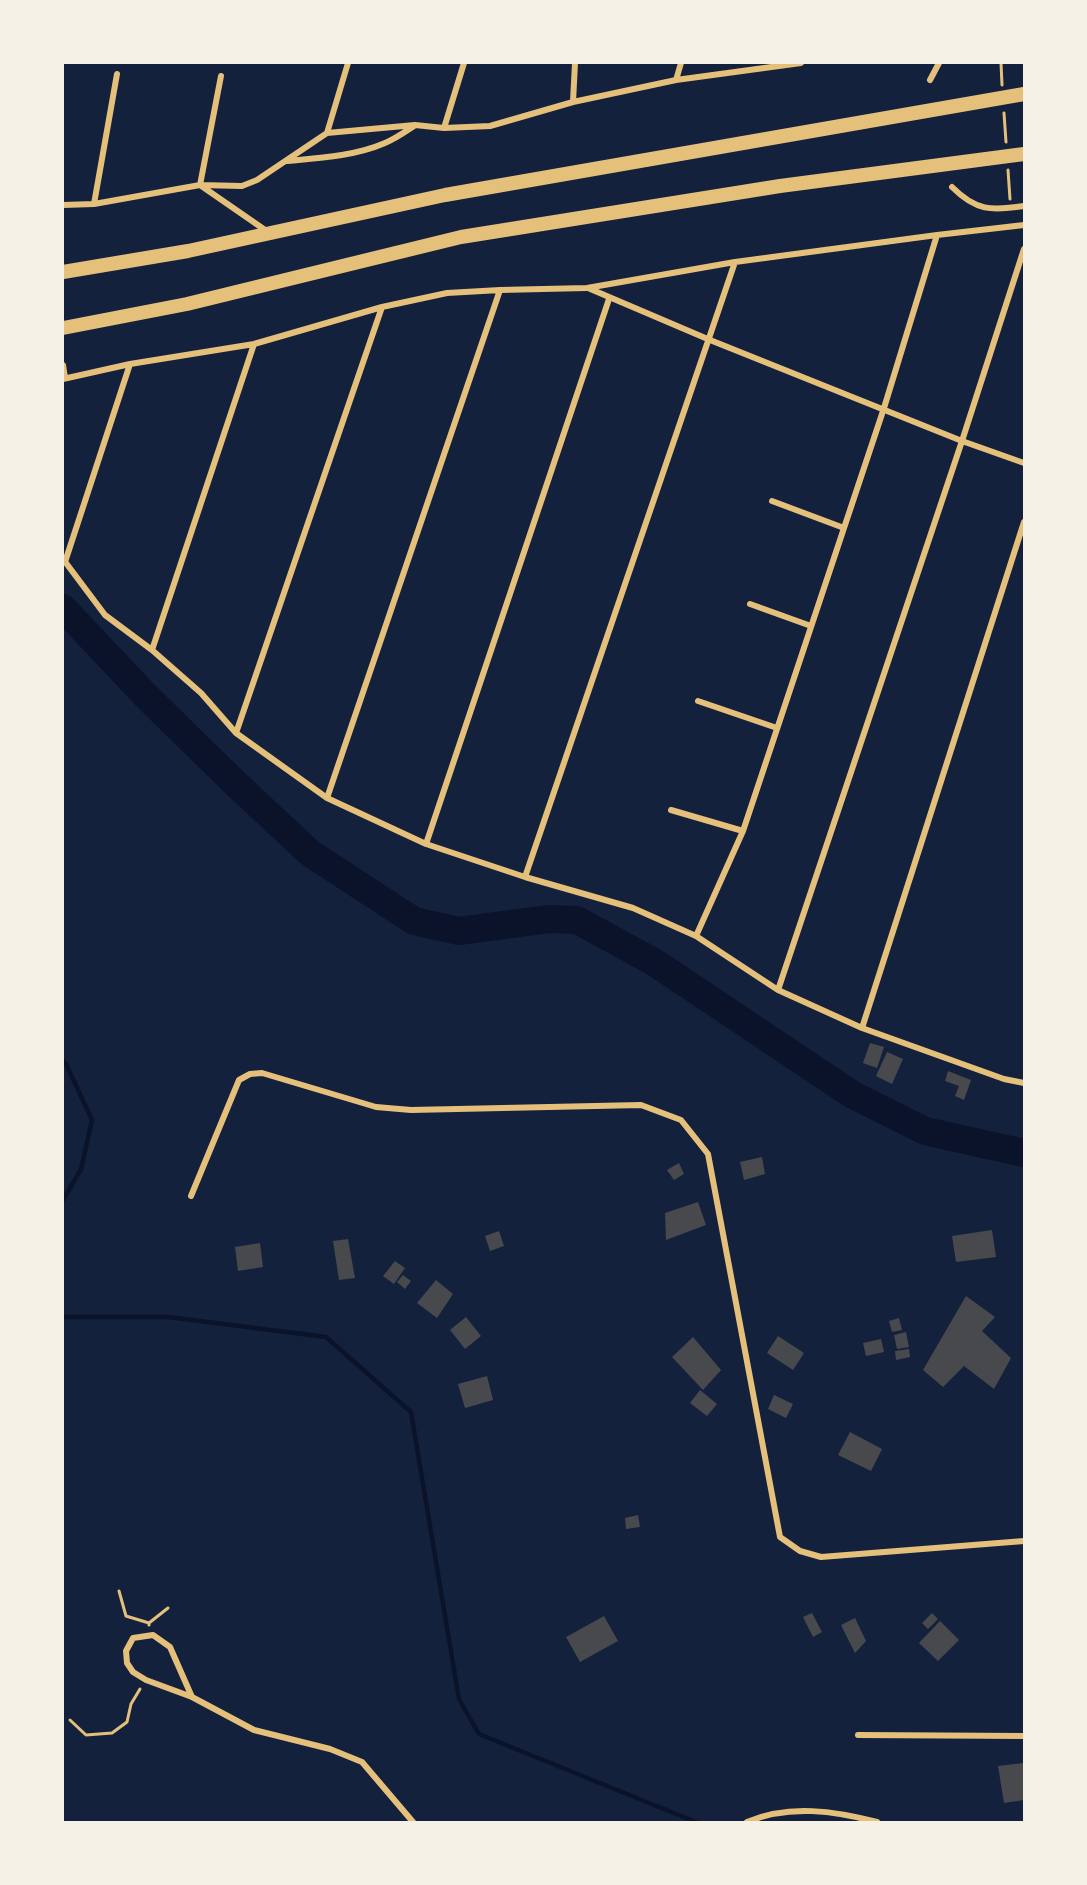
<!DOCTYPE html>
<style>
body{margin:0}
#map{position:relative;width:1087px;height:1885px;overflow:hidden;background:#14213d;font-family:"Nunito Sans",sans-serif}
canvas{display:block}
.frame{position:absolute;inset:0;border:64px solid #f6f1e7;pointer-events:none}
</style>
<div id="map">
<canvas width="1087" height="1885"></canvas>
<div class="frame"></div>
</div>
<script>
const context = document.querySelector('canvas').getContext('2d');
context.lineJoin = 'round';
function strokePath(path, color, width, dash) { context.strokeStyle = color; context.lineWidth = width; context.lineCap = dash ? 'butt' : 'round'; context.setLineDash(dash || []); context.stroke(path); }
function fillPath(path, color) { context.fillStyle = color; context.fill(path, 'evenodd'); }
strokePath(new Path2D(`
 M63,1061L66,1064L92,1120L81,1169L63,1200
 M63,1317H168L326,1337L411,1412L459,1699L479,1734L696,1822`), '#0b132b', 4.5);
strokePath(new Path2D(`
 M63,608L146,696L235,783L310,853L414,921L459,931L549,919L577,920L654,962L853,1095L925,1131L1024,1153`), '#0b132b', 28);
fillPath(new Path2D(`
 M870,1043L884,1047L877,1068L863,1063Z
 M887,1052L903,1059L892,1084L876,1076Z
 M948,1071L971,1080L964,1100L955,1096L959,1086L945,1081Z
 M762,1157L765,1174L744,1180L740,1162Z
 M679,1163L684,1174L674,1180L667,1170Z
 M698,1202L706,1225L666,1240L665,1213Z
 M992,1230L996,1257L956,1262L952,1236Z
 M499,1231L504,1246L490,1251L485,1236Z
 M348,1239L355,1278L339,1280L333,1241Z
 M260,1243L263,1267L238,1271L235,1247Z
 M395,1261L405,1268L394,1284L383,1276Z
 M403,1275L411,1281L405,1289L397,1282Z
 M436,1280L453,1294L437,1318L417,1303Z
 M966,1296L995,1317L982,1331L1011,1358L994,1389L964,1366L943,1387L923,1370Z
 M466,1317L481,1336L465,1349L450,1330Z
 M899,1318L902,1330L892,1332L889,1321Z
 M906,1332L909,1347L897,1349L894,1335Z
 M778,1336L804,1353L793,1370L767,1353Z
 M693,1337L721,1370L703,1390L672,1357Z
 M881,1339L884,1352L866,1356L863,1343Z
 M909,1349L910,1357L896,1360L895,1351Z
 M487,1376L493,1400L465,1408L458,1384Z
 M700,1390L717,1404L707,1416L690,1403Z
 M774,1395L793,1404L786,1418L768,1409Z
 M850,1432L882,1449L871,1471L838,1455Z
 M638,1515L640,1527L626,1529L625,1518Z
 M812,1613L822,1632L813,1637L803,1617Z
 M932,1613L938,1619L928,1629L922,1623Z
 M604,1616L618,1641L580,1662L566,1637Z
 M855,1618L866,1641L855,1653L841,1625Z
 M940,1621L959,1640L938,1661L919,1643Z
 M1023,1763L1024,1800L1004,1803L998,1766Z`), '#48494c');
strokePath(new Path2D(`
 M1001,63L1002,85
 M1004,113L1006,142
 M1008,170L1010,199
 M119,1591L126,1616L149,1623
 M149,1625V1623L168,1608
 M70,1720L86,1735L112,1733L127,1722L131,1704L140,1689`), '#e5c07b', 3);
strokePath(new Path2D(`
 M676,80L681,63
 M930,80L939,63
 M573,102L575,63
 M444,128L464,63
 M327,133L348,63
 M287,161C320,158 355,156 385,143C395,139 405,132 414,126
 M200,185L221,76
 M200,185L268,232
 M952,187C976,211 991,211 1024,206
 M94,204L117,74
 M63,205L94,204L200,185L242,186L257,180L327,133L415,125L444,128L490,126L573,102L676,80L801,63
 M588,288L710,340L962,441L1024,463
 M63,365L65,378
 M63,379L130,364L254,344L382,307L447,293L500,290L587,288L735,262L937,235L1024,225
 M772,501L844,528
 M63,559L105,615L152,650L201,693L236,733L327,798L426,844L525,877L633,908L696,936L778,990L862,1028L1004,1079L1024,1083
 M65,562L130,364
 M750,604L811,626
 M152,650L254,344
 M698,701L777,728
 M236,733L382,307
 M327,798L500,290
 M671,810L743,831
 M426,844L609,299
 M525,877L735,262
 M696,936L743,831L884,408L937,235
 M778,990L962,441L1024,249
 M862,1028L1024,522
 M191,1196L239,1080L250,1074L262,1073L376,1107L411,1110L641,1105L681,1120L708,1154L780,1537L800,1551L821,1557L1024,1541
 M192,1697L170,1647L153,1635L133,1638L126,1651L127,1663L133,1672L146,1680L192,1697L254,1730L330,1749L362,1762L413,1822
 M858,1735L1024,1736
 M747,1822C789,1804 835,1811 877,1822`), '#e5c07b', 6);
strokePath(new Path2D(`
 M63,272L188,251L445,195L1024,94
 M63,328L187,304L461,237L780,186L1024,154`), '#e5c07b', 14);
</script>
